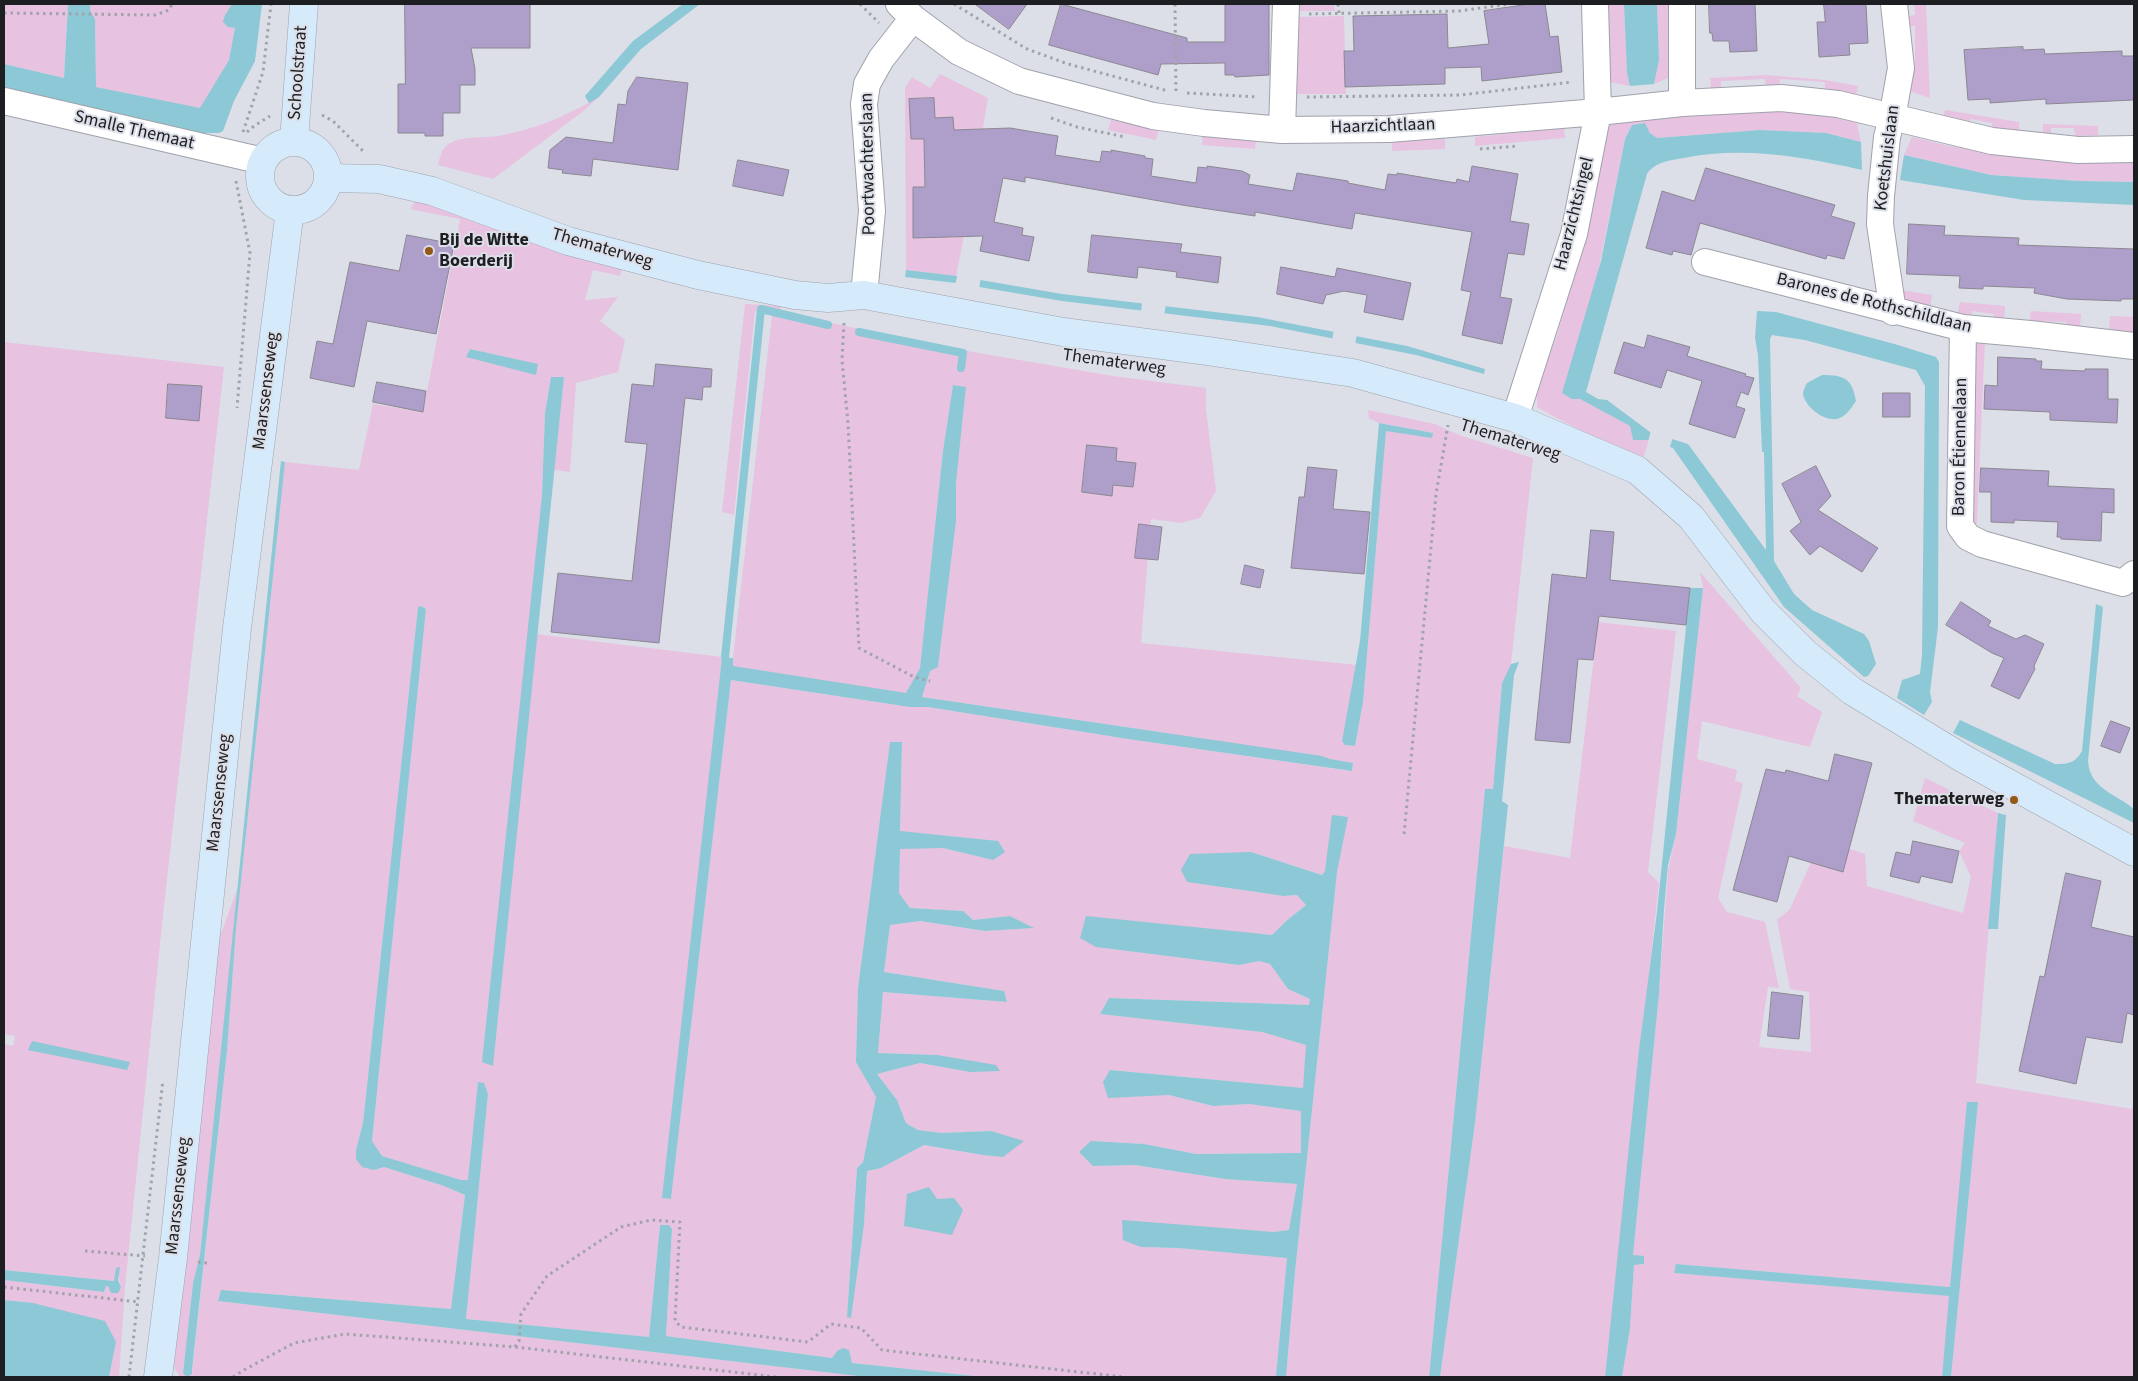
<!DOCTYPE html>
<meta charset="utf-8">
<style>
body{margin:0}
#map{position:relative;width:2138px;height:1381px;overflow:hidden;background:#dcdfe8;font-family:"Source Sans 3",sans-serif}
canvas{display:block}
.frame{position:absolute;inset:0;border:5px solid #1d1e21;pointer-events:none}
</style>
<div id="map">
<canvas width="2138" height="1381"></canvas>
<div class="frame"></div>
</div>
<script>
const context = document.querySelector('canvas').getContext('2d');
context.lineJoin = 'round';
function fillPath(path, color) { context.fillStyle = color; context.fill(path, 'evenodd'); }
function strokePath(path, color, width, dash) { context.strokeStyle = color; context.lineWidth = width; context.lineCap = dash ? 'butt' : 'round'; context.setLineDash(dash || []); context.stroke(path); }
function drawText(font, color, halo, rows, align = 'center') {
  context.font = font + ' "Source Sans 3",sans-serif'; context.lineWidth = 4; context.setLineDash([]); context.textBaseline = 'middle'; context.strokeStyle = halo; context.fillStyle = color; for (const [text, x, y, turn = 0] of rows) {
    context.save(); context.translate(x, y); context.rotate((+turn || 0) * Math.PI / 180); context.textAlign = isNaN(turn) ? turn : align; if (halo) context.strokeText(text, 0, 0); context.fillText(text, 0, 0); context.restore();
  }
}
fillPath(new Path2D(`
 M4,4H68L64,78L4,64Z
 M90,4H232L225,15L235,28L229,60L200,109L96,87L95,19L90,10Z
 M1293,4H1334L1335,11H1293Z
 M1607,4H1624L1627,73L1630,86L1608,82Z
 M1657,4H1675L1673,76L1654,84L1659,60Z
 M1914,4H1926L1930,98L1907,90L1908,69H1915V26H1909L1908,16L1915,15Z
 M1344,16L1346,94H1291L1293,17Z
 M940,74L988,98L970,206L956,276L906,270L905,88L912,77L930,88Z
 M1766,75L1825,80L1858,86L1856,95L1825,90V82L1780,79L1779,86H1766L1765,79L1721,81V88L1711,89L1710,78Z
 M599,97L582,112L493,179L438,165C440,156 442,148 450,143C465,135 487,139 503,135C542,127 565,116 599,97Z
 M1787,110L1856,119L1861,142L1826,133L1760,130L1657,138L1650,133L1645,123L1632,125L1625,139L1572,399H1580L1630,426L1633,440H1649L1641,464C1608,442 1571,427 1537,407V386L1557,336L1584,239L1605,126C1664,112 1726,113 1787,110Z
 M1945,110L2019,122V131L1992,129V123L1970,119L1969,126L1942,121Z
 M1111,120L1159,129L1156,140L1108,130Z
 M2043,124L2098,126V135L2075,136L2074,128H2051V134H2043Z
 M1564,128L1565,138L1475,146V137Z
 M1203,136L1256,140L1255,149L1202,145Z
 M1912,137L1949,146L2003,154L2134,160V182L2078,181L1991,175L1904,155Z
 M1445,139V149L1392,151V140Z
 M418,197L622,268L620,276L593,270L585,300L618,297L600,321L625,340L618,372L576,383L570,472L554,470L564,377H551L545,413L542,495L493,1066L536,634L722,657L663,1198L671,1199L731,680L910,707H928L1128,739L1343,770L1352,771L1353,763L1132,728L922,697L930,670L938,667L956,521V483L966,387L953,385L943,451L920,668L906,694L732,666L772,315L755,311L734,515L722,512L745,304L781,306L780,312L938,346L1113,376L1206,388V410L1216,491L1200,518L1181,523L1151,519L1141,643L1357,665L1342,741L1345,745L1355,746L1363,702L1386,431L1433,433L1379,423L1369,418L1368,410L1435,424L1459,435L1533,458L1511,664L1502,683L1493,789H1485L1429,1377H984L852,1363L849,1350L837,1351L832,1358L666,1336L672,1229L669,1225L660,1226L649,1337L466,1319L488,1094L484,1084L478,1082L469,1180H461L382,1156L372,1141L426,609L421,606L418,607L363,1123L356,1150L374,1170L384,1167L444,1186L465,1195L451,1309L221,1290L218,1301L867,1377H180L174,1367L218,942L239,884L200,1255L193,1283L183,1373L192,1374L227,1051L236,929L285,462L359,470L373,404L423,412L460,219L410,209ZM470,349L537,364L536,374L467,357ZM890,742L902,743L900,832L998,841L993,860L943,848H900L899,893L910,908L963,911L973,920L1010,916L1033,928L985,931L919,921L890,925L884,972L1004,991L1007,1002L883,992L878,1053L937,1055L970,1072L920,1063L877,1074L897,1100L906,1123L918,1130L942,1133L991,1131L1003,1157L983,1155L924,1145L881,1168L867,1171L864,1225L851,1317H847L857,1168L863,1162L876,1097L856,1062L858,988ZM1347,817L1337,872L1295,1272L1287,1365L1276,1376L1287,1258L1178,1248L1141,1247L1122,1221L1274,1232L1290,1230L1297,1184L1225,1179L1135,1165L1093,1166L1091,1141L1144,1144L1196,1154L1301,1153V1111L1249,1104L1213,1106L1169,1095L1110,1070L1303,1088L1307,1045L1262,1032L1100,1014L1109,998L1309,1005L1310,999L1288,989L1270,964L1259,961L1239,965L1096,947L1239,933L1272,935L1285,922L1306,905L1297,895L1284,896L1187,882L1251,852L1323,875Z
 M1901,290L1932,295L1930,311C1916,306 1906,305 1901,290Z
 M1960,302L2005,306L2004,323L1993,322L1994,314L1972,311L1971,318L1957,316Z
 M2031,311L2081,314L2080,329H2067L2066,322L2045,321L2044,328L2029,326Z
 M2110,316L2134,317V333L2109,331Z
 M1985,341L1977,522L1975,527L1970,524L1972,346Z
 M4,342L224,367L163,915L125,1287L119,1377H109L116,1342L33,1303L4,1300V1280L104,1292L106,1286H109V1290L121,1287L116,1268L115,1281L4,1270V1044L13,1046L15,1036L4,1034Z
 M1700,572L1801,688L1797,696L1822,712L1810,747L1702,721L1697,759L1737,770L1735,781L1743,783L1718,898L1727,912L1765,922L1779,988L1768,987L1759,1047L1811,1052L1809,992L1790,989L1777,920L1790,909L1811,862L1844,847L1865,854L1867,886L1963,913L1971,877L1959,851L1965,843L1913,821L1925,778L1998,813L1976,1083L2132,1109L2134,1101V1377H1951L1978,1102H1968L1950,1287L1676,1264L1675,1273L1950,1296L1942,1377H1622L1630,1328L1634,1265L1644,1264V1256H1633L1659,994L1668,871L1676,834L1703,588Z
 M1598,622L1676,631L1648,872L1659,883L1605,1377H1440L1475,1123L1504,846L1570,858Z`), '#e7c2e1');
fillPath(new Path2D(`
 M68,4H90V10L95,19L96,87L200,108L229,60L235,28L228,27L223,22L225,15L232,4H262L255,61L234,101L223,131L219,133H186L4,89V64L64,78Z
 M683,4H700L641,49L599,97L589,103L585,96L633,41Z
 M1624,4H1657L1659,60L1654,84L1630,86L1627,73Z
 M1645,123L1650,133L1657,138L1760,130L1826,133L1861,142L1862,170C1804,157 1744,146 1684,158C1670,160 1655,162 1647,174L1586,392L1598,399L1607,400L1650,432L1688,444L1766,550L1764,452H1762L1758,355L1755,338L1757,311L1776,312L1898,345L1936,357L1939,362L1938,627L1930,692L1932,702L1924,715L1897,698L1902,680L1920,674L1922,655L1925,386L1916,370L1805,340L1772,335L1770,339L1774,561L1794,594L1812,610L1864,634L1869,641L1876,664L1868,676L1864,677L1784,607L1673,448L1649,440H1633L1630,426L1580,399H1572L1562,393L1601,261L1625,139L1632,125Z
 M1904,155L1991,175L2078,181L2134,182V205L2024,200L1900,180Z
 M906,270L957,276L1062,294L1257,317L1407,346L1485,369L1484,374L1416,355L1270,326L1062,301L956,283L905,277Z
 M470,349L538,364L536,375L466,357Z
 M1822,375C1844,375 1852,378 1856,401C1851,408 1845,418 1836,419C1824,421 1805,407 1803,394C1803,391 1805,387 1807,383Z
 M551,377H564L493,1066L482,1062L542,495L545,413Z
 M953,385L966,387L956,483V521L938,667L930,671L922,697L1322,756L1330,759L1353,763L1352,771L1128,739L928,707H910L731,680L671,1199L662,1198L722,657L733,658V666L906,693L920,668L943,451Z
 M1379,423L1433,433L1432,438L1386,431L1363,702L1355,746L1345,745L1342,741L1360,641Z
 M281,461L285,462L236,929L227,1051L192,1370V1374L187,1377L183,1373L193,1283L200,1255Z
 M1690,588H1703L1676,834L1668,865L1664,909L1659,994L1633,1255L1644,1256V1264L1634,1265L1630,1328L1622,1377H1605L1639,1050L1657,912Z
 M2096,604L2103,607L2088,761C2090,789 2115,793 2134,809V823L1953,733L1960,720L2055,764C2069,764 2075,763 2082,751Z
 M421,606L426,609L372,1141L382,1156L461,1180H468L478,1082L484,1083L488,1094L466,1319L649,1337L660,1225H669L672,1229L666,1336L832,1358L837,1351L843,1348L849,1350L852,1363L984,1377H867L218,1301L221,1290L451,1309L465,1195L444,1186L384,1167L374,1170L362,1167L356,1159V1150L363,1123L418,607Z
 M1519,662L1514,675L1502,801L1508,805L1475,1123L1440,1377H1429L1485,789H1493L1502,683L1511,664Z
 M890,742H902L900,831L998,841L1005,852L993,860L943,848L900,849L899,893L910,908L963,911L973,920L1010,916L1034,928L985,931L920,921L890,925L884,972L1004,991L1007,1002L883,992L878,1053L937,1055L996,1065L1000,1071L970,1072L920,1063L877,1074L897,1100L906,1123L918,1130L942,1133L991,1131L1024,1141L1003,1157L983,1155L924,1145L881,1168L867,1171L864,1225L851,1318L847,1317L857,1168L863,1162L876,1097L856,1062L858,988Z
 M1998,813L2006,815L1998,929H1988Z
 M1332,815L1348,817L1337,872L1295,1272L1287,1365L1286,1376H1276L1287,1258L1178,1248L1141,1247L1123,1240L1122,1220L1274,1232L1289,1230L1297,1184L1225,1179L1135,1165L1093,1166L1079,1152L1091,1141L1144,1144L1196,1154L1301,1153V1111L1249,1104L1213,1106L1169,1095L1108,1098L1103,1082L1110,1070L1303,1088L1306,1045L1262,1032L1100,1014L1109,998L1309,1005L1310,999L1288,989L1270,964L1259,961L1239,965L1096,947L1080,938L1086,916L1272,935L1285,922L1306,905L1297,895L1284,896L1187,882L1181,870L1190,854L1251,852L1322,875L1325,871Z
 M32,1041L130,1062L127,1070L28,1050Z
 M1967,1102H1978L1951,1377H1942L1949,1296L1674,1273L1676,1264L1950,1287Z
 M929,1187L937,1199L954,1198L963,1210L952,1235L904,1226L907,1194Z
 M120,1267L118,1280L121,1287L118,1293H111L108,1286H106L104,1292L4,1280V1270L114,1281L116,1268Z
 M4,1300L33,1303L105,1321L116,1342L109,1377H4Z`), '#8cc8d5');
fillPath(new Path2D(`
 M958,273L981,277L979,289L955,285Z
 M1142,302L1166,304L1164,316L1141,313Z
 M1334,329L1357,334L1355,345L1332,341Z
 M1651,430L1673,437L1669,450L1648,442Z`), '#dcdfe8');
strokePath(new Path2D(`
 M859,332L963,353L961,368
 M725,657L761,309L828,325`), '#8cc8d5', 8);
const building = new Path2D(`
 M405,4H530V48H471L475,69V85H460V113H443V136H425V133H398V84H405Z
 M975,4H1027L1009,29Z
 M1061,4L1187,38V42H1225V4H1269V75L1235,77L1234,75H1225V63L1161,64L1158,75L1049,45Z
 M1530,4H1545L1550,37L1558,36L1562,72L1482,81L1481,67L1445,68V84L1345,87L1344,51H1354L1353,16L1447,14L1448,48L1489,44L1484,11Z
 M1709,4H1755L1757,51L1730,52L1729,41H1713L1712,33H1710Z
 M1824,4H1866L1868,43L1849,44L1850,55L1819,57L1817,22H1825Z
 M2023,47V50L2044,49L2045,54L2122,51V56H2134V100L2046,104V99L1990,103V99L1968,100L1964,50Z
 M637,77L688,83L678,170L593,159L591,176L562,173L563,170L548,168L550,150L566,137L613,143L618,104L626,105L628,91Z
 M934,98L935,118L953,117L954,130L1010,128L1058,136L1055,155L1100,162L1102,151L1111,152V150L1145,156V158L1153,159L1151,176L1196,183L1198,167L1207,168V166L1242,171L1250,175L1248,184L1293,191L1297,173L1348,181V183L1385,190L1388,174L1397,175V173L1456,183L1457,179L1469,182L1472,166L1518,174L1510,221L1529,224L1524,255L1508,253L1500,297L1512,299L1502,344L1462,335L1471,292L1461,290L1472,232L1355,213L1352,229L1255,212V216L1182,205L1025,177V182L1003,178L994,222L1023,228L1022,235L1034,237L1029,261L980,251L983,236L913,238V187H925L924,139H911L909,99Z
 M738,160L789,170L783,196L733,186Z
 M1706,168L1835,205L1831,216L1855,223L1844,259L1827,255L1826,259L1700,223L1691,255L1673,251L1672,255L1646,248L1662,191L1694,201Z
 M1909,224L1945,226L1944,235L2019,238L2018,245L2134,249V299H2121V301L2067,299L2034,293L2035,288L1983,286V289L1959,288L1960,276L1907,274Z
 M407,235L454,244L436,334L367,321L354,387L310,378L317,341L333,344L350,262L399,271Z
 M1092,235L1182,244L1180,252L1221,257L1218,283L1176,277L1177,272L1138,267L1137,278L1088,272Z
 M1281,267L1335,277L1337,268L1411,283L1403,320L1364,312L1367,295L1344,291L1326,295L1323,304L1277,294Z
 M1648,335L1690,347L1687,356L1746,374L1745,376L1754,378L1748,395L1741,392L1736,406L1745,409L1735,438L1689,424L1702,381L1667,370L1661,388L1614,373L1624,342L1644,348Z
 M1998,357L2036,359V361H2042L2041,369L2085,371V369H2108V399H2118L2117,423L2050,420V412L1984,409L1985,385L1997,386Z
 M656,364L712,369L711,387H703L702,400L685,398L659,643L551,632L558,573L632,581L647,444L625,442L632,384L653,386Z
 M377,382L426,391L423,412L373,402Z
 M168,384L202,386L199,421L166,418Z
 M1883,393H1910V417H1883Z
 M1087,445L1117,448L1116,461L1136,463L1133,487L1113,485L1112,496L1082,492Z
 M1816,466L1831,496L1818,510L1878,548L1862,572L1820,546L1810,555L1790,531L1801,522L1782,484Z
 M1308,467L1337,470L1333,509L1370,512L1364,574L1291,568L1299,497H1304Z
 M1981,468L2049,471L2048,486L2114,489V513L2102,512L2101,541L2061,539V537H2057L2058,522L2014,520V523L1991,522V492H1980Z
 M1139,524L1162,527L1158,560L1135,558Z
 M1591,530L1614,532L1610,580L1690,588L1686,625L1599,616L1593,660L1578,659L1570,743L1535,740L1552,574L1586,578Z
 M1245,565L1264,570L1260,588L1241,584Z
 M1961,602L1991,621L1988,626L2016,639L2025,635L2044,644L2034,666L2035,669L2019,699L1991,686L2004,658L1992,653L1946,625Z
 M2111,721L2130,728L2120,753L2101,746Z
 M1835,754L1872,763L1843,872L1789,856L1777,902L1733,890L1766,769L1785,773L1786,770L1828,781Z
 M1913,841L1959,851L1952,883L1921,876L1919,883L1890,876L1896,852L1910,855Z
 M2066,873L2101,881L2091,927L2134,937V1015L2127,1013L2122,1043L2086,1037L2076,1084L2019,1071L2040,976L2044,977Z
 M1772,992L1803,996L1799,1039L1768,1036Z`);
fillPath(building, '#ae9eca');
strokePath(building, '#8b8891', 1);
const street = new Path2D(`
 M899,4L913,18L959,52L1019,81L1153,116L1204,123L1282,130L1389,129L1598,112L1682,103L1781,98L1838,104L1992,141L2078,150L2134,149
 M1682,4V103
 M4,101L263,161
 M1282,130L1286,4
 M1705,262L1963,328L2030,334L2134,346
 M864,295L872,211L864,104L867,84L881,59L913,18
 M1893,312L1880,224L1881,196L1887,137L1892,118L1901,68L1894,4
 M1963,328L1960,526L1968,537L1982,544L2123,583L2134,574
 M1515,418L1574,234L1598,112L1595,4`);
const secondary = new Path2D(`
 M294,141L304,4
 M260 176a34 34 0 1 1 68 0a34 34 0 1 1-68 0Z
 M328,178L379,179L432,191L568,241L698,275L795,295L828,298L864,295L1063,332L1208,351L1353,373L1515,418L1637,470L1691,517L1763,611L1805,653L1852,691L1964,759L2134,852
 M158,1377L173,1258L237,628L290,210`);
strokePath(street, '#a0a2ab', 28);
strokePath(secondary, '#a0a2ab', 29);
strokePath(new Path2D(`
 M860,4L879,23
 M954,4L1027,49L1068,64L1168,91
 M1175,4L1176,94
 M1338,4L1339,13
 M4,13L155,15L169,10L172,4
 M1309,14L1459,11L1509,4
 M1187,93L1258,97
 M1307,97L1460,95L1572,82
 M322,115L333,121L364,152
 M1051,118L1077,127L1125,137
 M243,132L263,72L271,4
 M247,132L254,126L270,116
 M1480,149L1518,146
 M236,181L250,253L237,408
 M844,323L842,360L848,423L859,648L914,677L930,681
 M1404,834L1436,494L1448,425
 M85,1251L145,1256
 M198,1262L208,1263
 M4,1287L139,1302
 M515,1347L519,1341L521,1314L547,1276L621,1227L651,1220L680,1222L675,1321L681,1327L808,1342L831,1324L861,1328L882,1350L1124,1377
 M129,1377L163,1080
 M233,1377L244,1370L294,1343L345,1334L515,1347L777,1377`), '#a1a3aa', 3, [2.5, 4]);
strokePath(street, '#fff', 26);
strokePath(secondary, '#d5eafa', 28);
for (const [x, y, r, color] of [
 [429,251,5,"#945819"],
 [2014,800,5,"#945819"]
]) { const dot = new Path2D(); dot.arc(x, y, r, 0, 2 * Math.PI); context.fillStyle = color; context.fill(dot); strokePath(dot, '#dcdfe8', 2); }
drawText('18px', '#1d1e21', '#dcdfe8', [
 ["Schoolstraat",299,73,-86],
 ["Haarzichtlaan",1383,127,-2],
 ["Smalle Themaat",134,131,13],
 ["Koetshuislaan",1888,158,-83],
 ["Poortwachterslaan",869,164,-91],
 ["Haarzichtsingel",1575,214,-76],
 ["Thematerweg",602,249,16],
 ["Barones de Rothschildlaan",1874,304,14],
 ["Thematerweg",1114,363,8],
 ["Maarssenseweg",267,391,-83],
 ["Thematerweg",1510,441,17],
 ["Baron Étiennelaan",1961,447,-89],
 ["Maarssenseweg",220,793,-84],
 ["Maarssenseweg",179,1196,-84]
]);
drawText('bold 18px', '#1d1e21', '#dcdfe8', [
 ["Bij de Witte",439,241],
 ["Boerderij",439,262],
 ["Thematerweg",2004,800,"right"]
], 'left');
</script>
